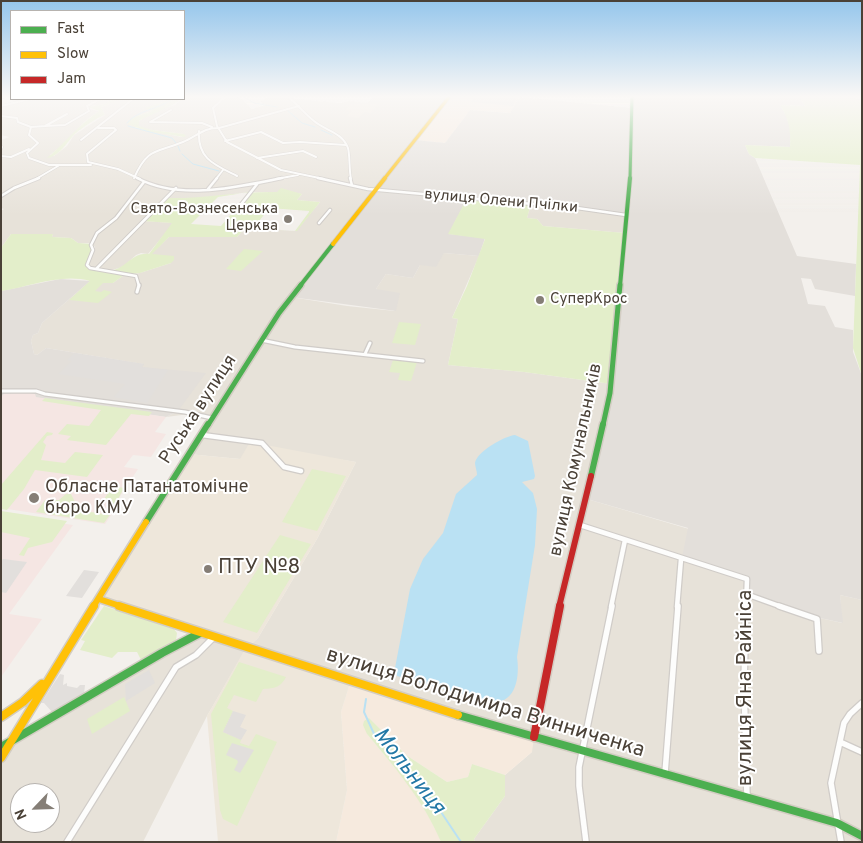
<!DOCTYPE html>
<meta charset="utf-8">
<style>
body{margin:0}
#map{position:relative;width:863px;height:843px;overflow:hidden;background:#f3f0ec;font-family:Overpass,sans-serif}
canvas{display:block}
.frame{position:absolute;inset:0;border:2px solid #4a4137;pointer-events:none}
.legend{position:absolute;left:10px;top:10px;width:175px;height:90px;box-sizing:border-box;background:#fff;border:1px solid #b7b3af;margin:0;padding:6px 9px;list-style:none;font-size:15px;color:#4a4137}
.legend li{display:flex;align-items:center;gap:10px;height:25px}
.legend b{width:25px;border:1px solid #b7b3af}
.north{position:absolute;left:10px;top:783px;width:50px;height:50px;box-sizing:border-box;background:#fff;border:1px solid #b7b3af;border-radius:50%;rotate:246deg;font-size:14px;font-weight:700;line-height:20px;text-align:center;color:#4a4137}
.north::after{content:'';display:block;margin:auto;width:18px;height:22px;background:#857e76;clip-path:polygon(50% 0,100% 100%,50% 72%,0 100%)}
</style>
<div id="map">
<canvas width="863" height="843"></canvas>
<div class="frame"></div>
<ul class="legend">
<li><b style="height:6px;background:#4caf50"></b>Fast</li>
<li><b style="height:6px;background:#ffc107"></b>Slow</li>
<li><b style="height:6px;background:#c62828"></b>Jam</li>
</ul>
<div class="north">N</div>
</div>
<script>
const context = document.querySelector('canvas').getContext('2d');
context.lineJoin = 'round';
function fillPath(path, color) { context.fillStyle = color; context.fill(path, 'evenodd'); }
function strokePath(path, color, width, dash) { context.strokeStyle = color; context.lineWidth = width; context.lineCap = dash ? 'butt' : 'round'; context.setLineDash(dash || []); context.stroke(path); }
function drawText(font, color, halo, rows, align = 'center') {
  context.font = font + ' Overpass,sans-serif'; context.lineWidth = 4; context.setLineDash([]); context.textBaseline = 'middle'; context.strokeStyle = halo; context.fillStyle = color; for (const [text, x, y, turn = 0] of rows) {
    context.save(); context.translate(x, y); context.rotate((+turn || 0) * Math.PI / 180); context.textAlign = isNaN(turn) ? turn : align; if (halo) context.strokeText(text, 0, 0); context.fillText(text, 0, 0); context.restore();
  }
}
fillPath(new Path2D(`
 M184,97H237L243,100L252,109L265,105L260,102L267,97H264H294L293,98L295,99L340,103L350,101L367,103L374,97H448L291,297L347,306L395,311L376,289L386,274L413,278L420,265L444,253L479,256L452,318L458,319L448,365L524,372L612,384L587,499L689,529L748,578V593L820,618L842,623L840,595L862,600V842H475L474,839L505,796V775L532,752L246,649L207,716L143,842H1V747L200,634L246,649L258,638L317,539L356,462L312,455L240,459L188,454L212,418L197,413L166,417L178,411L141,366L143,364L46,348L37,355L34,354L31,341L33,335L38,333L42,323L90,281L113,283L124,275L140,273L171,263L151,254L169,237H237L245,228L296,231L320,202L297,200L302,194L277,192H250L194,199L165,198L143,221L173,223L168,230L148,254L141,253L136,255L123,267L108,271L89,269V262L95,247L90,243H78L71,238L52,237L53,234H11L1,248V211L4,209L1,208V140L9,137L1,135V107L31,99H112L105,104L91,106L90,109L99,111L85,121L64,144L50,155L54,156L67,146L74,135L105,115L101,107L121,99H165L163,102L146,108L152,111L134,117L131,121L136,128L182,137L184,134L144,129L139,126L138,122L149,114L163,108L175,105ZM20,793H50V823H20Z
 M531,204L589,209L627,215L625,233L543,226L537,219L527,218Z`), '#e7e2d9');
fillPath(new Path2D(`
 M448,97H519L510,113L470,110L445,143L415,140Z
 M350,683L534,738L532,752L505,775L472,764L468,777L447,782L406,755L369,718L367,734L413,790L435,827L441,842H336L347,790L341,712Z`), '#f6eade');
fillPath(new Path2D(`
 M519,97L633,108L632,97H799L805,106L780,105L786,115L791,130L790,147L745,145L749,154L755,158L797,256L856,264L855,296L815,289L811,279L801,278L808,304L825,306L835,327L853,330V352L862,376V600L840,595L843,623L820,618L748,593V578L682,558L688,528L587,499L612,384L627,215L589,209L467,199L449,234L485,238L479,256L444,253L436,267L420,265L413,278L386,274L376,289L400,293L396,311L291,297L415,140L445,143L470,110L510,113Z
 M60,279L90,281L42,323L38,333L33,335L31,341L34,354L37,355L46,348L144,364L142,367L206,373L178,411L166,417L4,394L1,397V291Z`), '#e3dfda');
fillPath(new Path2D(`
 M357,102L379,104L370,113L365,112L358,118L347,116L351,111L346,110L350,105Z
 M250,442L356,462L317,539L258,638L246,649L350,683L341,712L347,790L336,842H218L207,716L245,649L99,599L188,454L240,459Z`), '#eee7db');
fillPath(new Path2D(`
 M25,392L35,394L36,397L166,417L155,432L166,434L151,457L133,455L124,467L138,469L119,498L121,501L105,524L1,508V397L4,394Z
 M1,514L73,525L9,614L42,619L1,677Z`), '#f5e6e3');
fillPath(new Path2D(`
 M799,97H862V376L853,348L860,165L755,158L749,154L745,145L790,147C791,131 789,119 780,105L805,106Z
 M112,99H122L101,107L105,115C100,116 78,130 73,136C66,144 58,157 47,158C65,143 79,124 99,111L88,107L105,104Z
 M165,99H180C177,105 149,115 139,121V126L152,130L184,134L186,136L184,137L145,131L128,124L131,118L152,111L145,108L163,102Z
 M281,188L302,194L297,200L320,202L297,231L245,228L237,237H169L152,254L174,256V260L171,263L140,273L124,275L113,283H103L95,291L101,292L104,290L112,292L98,303L69,300L90,281C61,273 30,287 1,291V248L11,234H53L52,237L71,238L78,243L93,244L94,251L88,266C124,283 126,251 149,254L172,223L142,221L165,198C203,199 239,191 277,192ZM250,192L221,226L191,224L218,197ZM269,208L309,211V212L295,231L254,228Z
 M467,198L531,204L527,218L537,219L543,226L625,233L612,384L524,372L448,365L458,319L452,318L467,286L485,239L448,234Z
 M244,249L263,251L241,271L226,269Z
 M399,322L421,324L415,345L392,343Z
 M393,360L417,362L411,381L398,380L400,373L389,372Z
 M45,398L152,412L149,416L131,414L106,445L67,440L71,436L58,434L67,424L89,426L101,410L42,401Z
 M47,432L53,433L52,435L47,436L43,442L46,445L41,460L65,463L75,452L103,455L87,477L35,470L24,489L7,510L1,509V485Z
 M312,469L346,476L317,531L282,522Z
 M113,486L124,488L118,499L120,501L104,523L36,512L45,500H59L66,494H71L79,510L103,514L112,501L104,499Z
 M1,511L67,521L52,542L28,548L24,556L19,555L30,538L1,532Z
 M280,535L311,544L257,633L223,622Z
 M104,606L174,629L177,633L176,640L141,660L137,652H118L112,658L80,650L85,641L81,640Z
 M239,662L286,677C280,688 275,688 263,689L256,702L234,695L227,708L233,711L223,732L241,740L240,743L249,746L256,734L277,742L237,826L223,819L220,810L211,714Z
 M124,697L130,711L92,734L87,719Z
 M369,718L406,755L447,782L468,777L472,764L505,775V796L474,839L475,842H441C424,801 395,768 367,734L363,725L364,721Z`), '#e3eeca');
fillPath(new Path2D(`
 M473,97H517L513,106L471,102Z
 M74,353L144,364L142,367L168,370L147,403L117,398L114,397L125,384L58,374L72,361L67,360Z
 M3,559L27,562L6,593L1,592V562Z
 M84,570L99,572L82,598L66,596Z
 M149,670L155,683L126,701L125,684Z
 M60,674L64,675L63,685L67,683V686L77,688L80,685H85L84,694L52,712L44,703H41Z
 M233,711L246,715L240,727L247,730L241,740L223,732Z
 M232,743L254,750L240,773L234,770L238,762L237,760L226,755Z`), '#e2dfdc');
fillPath(new Path2D(`
 M515,435L528,441L535,476L534,479L522,482L533,493L537,509L535,545L517,657C520,677 516,705 490,702L397,676L395,668L410,589L423,559L443,533L456,494L477,475C477,471 475,466 475,463C477,451 505,436 515,435Z`), '#bae1f3');
strokePath(new Path2D(`
 M244,97L254,103L277,107
 M287,110L302,123L315,127
 M127,123C139,109 158,110 172,99
 M128,126L172,138L176,143
 M321,130L332,135
 M178,146L180,151
 M182,154L193,164L219,171`), '#bae1f3', 1);
strokePath(new Path2D(`
 M366,699L364,712L375,736L402,762L439,809L461,842`), '#bae1f3', 2);
const streetFar4 = new Path2D(`
 M225,97L213,108L217,126L227,142L281,170L324,179
 M288,97C298,105 305,114 314,121C326,131 342,132 348,148C350,155 349,170 351,179
 M853,97L862,99
 M1,98L4,97
 M1,106L30,99
 M171,110L150,122L202,123L212,127
 M1,116L17,118L18,122L31,127L29,135L38,143L27,153L29,158L49,165H91
 M45,126L65,125L89,111L87,106L100,99
 M31,127L45,126L67,114
 M98,128H114L116,130L87,154L88,162L118,169L140,179
 M199,131C197,159 215,165 237,176
 M81,140L133,99
 M225,141L261,132L283,143L300,142L346,145
 M1,149L2,147
 M1,156L11,157L29,149
 M257,158L303,151L316,157
 M134,178C148,147 156,153 183,142C196,137 204,127 219,128L299,106
 M36,179L58,166
 M216,179L223,170
 M276,179L298,175`);
const streetFar3 = new Path2D(`
 M137,178C180,201 237,187 282,178
 M318,178L368,189L577,208L626,215
 M350,178L352,185
 M208,189L217,178
 M1,196L14,188L39,178
 M235,212L258,183
 M319,223L330,210
 M96,269L176,188
 M139,286L136,276L90,268L87,265L93,250L91,245L97,233L116,218L144,182`);
const streetFar2 = new Path2D(`
 M137,292L139,285
 M261,340L295,347L423,361
 M365,354L370,343
 M1,391H36L45,394L185,412L212,418`);
const streetFar1 = new Path2D(`
 M202,435L262,443L284,467L301,471
 M580,525L747,579L746,607
 M746,594L782,607
 M611,607L625,540
 M677,607L681,559`);
const street = new Path2D(`
 M746,606L744,683L747,797
 M779,606L817,619L819,651
 M840,742L862,752
 M665,773L678,606
 M67,842L176,667L196,655L213,638
 M586,842L579,786V767L612,606
 M841,842L831,783L844,723L850,714L862,703`);
const fastFar4 = new Path2D(`
 M630,179L632,97`);
const fastFar3 = new Path2D(`
 M300,286L333,244
 M620,286L630,178`);
const fastFar2 = new Path2D(`
 M208,425L279,313L301,285
 M603,425L610,393L620,285`);
const fastFar1 = new Path2D(`
 M591,476L603,424
 M146,522L208,424`);
const fast = new Path2D(`
 M458,715L837,823L862,836
 M1,747L162,653L200,633`);
const slowFar3 = new Path2D(`
 M384,179L449,97`);
const slowFar2 = new Path2D(`
 M333,244L385,178`);
const slowFar1 = new Path2D(`
 M99,599L123,607
 M93,607L146,522`);
const slow = new Path2D(`
 M119,606L458,715
 M1,717L23,702L42,684
 M1,758L94,606`);
const jamFar1 = new Path2D(`
 M559,607L591,476`);
const jam = new Path2D(`
 M534,737L560,606`);
strokePath(streetFar4, '#d0ccc8', 3);
strokePath(streetFar3, '#d0ccc8', 4.5);
strokePath(streetFar2, '#d0ccc8', 5.5);
strokePath(streetFar1, '#d0ccc8', 7);
strokePath(street, '#d0ccc8', 8);
strokePath(fastFar4, '#d3cdc3', 4.5);
strokePath(fastFar3, '#d3cdc3', 5.5);
strokePath(fastFar2, '#d3cdc3', 8);
strokePath(fastFar1, '#d3cdc3', 9);
strokePath(fast, '#d3cdc3', 11);
strokePath(slowFar3, '#d3cdc3', 4.5);
strokePath(slowFar2, '#d3cdc3', 5.5);
strokePath(slowFar1, '#d3cdc3', 9);
strokePath(slow, '#d3cdc3', 11);
strokePath(jamFar1, '#d3cdc3', 9);
strokePath(jam, '#d3cdc3', 11);
strokePath(streetFar4, '#fdfdfc', 2);
strokePath(streetFar3, '#fdfdfc', 2.5);
strokePath(streetFar2, '#fdfdfc', 3);
strokePath(streetFar1, '#fdfdfc', 4.5);
strokePath(street, '#fdfdfc', 5.5);
strokePath(fastFar4, '#4caf50', 3);
strokePath(fastFar3, '#4caf50', 4);
strokePath(fastFar2, '#4caf50', 5);
strokePath(fastFar1, '#4caf50', 6);
strokePath(fast, '#4caf50', 8);
strokePath(slowFar3, '#ffc107', 3);
strokePath(slowFar2, '#ffc107', 4);
strokePath(slowFar1, '#ffc107', 6);
strokePath(slow, '#ffc107', 8);
strokePath(jamFar1, '#c62828', 6);
strokePath(jam, '#c62828', 8);
const sky = context.createLinearGradient(0, 0, 0, 215);
sky.addColorStop(0, '#95c6ec');
sky.addColorStop(0.45, '#faf8f6');
sky.addColorStop(1, '#faf8f600');
context.fillStyle = sky;
context.fillRect(0, 0, 863, 215);
for (const [x, y, r, color] of [
 [288,219,5,"#857e76"],
 [540,300,5,"#857e76"],
 [34,498,6,"#857e76"],
 [208,569,5,"#857e76"]
]) { const dot = new Path2D(); dot.arc(x, y, r, 0, 2 * Math.PI); context.fillStyle = color; context.fill(dot); strokePath(dot, '#fff', 2); }
drawText('15px', '#4a4137', '#fff', [
 ["вулиця Олени Пчілки",501,202,5]
]);
drawText('15px', '#4a4137', '#fff', [
 ["Свято-Вознесенська",278,210],
 ["Церква",278,227],
 ["СуперКрос",550,300,"left"]
], 'right');
drawText('18px', '#4a4137', '#fff', [
 ["Руська вулиця",199,410,-57],
 ["вулиця Комунальників",577,460,-78]
]);
drawText('18px', '#4a4137', '#fff', [
 ["Обласне Патанатомічне",45,488],
 ["бюро КМУ",45,509]
], 'left');
drawText('21px', '#4a4137', '#fff', [
 ["ПТУ №8",218,569]
], 'left');
drawText('21px', '#4a4137', '#fff', [
 ["вулиця Яна Райніса",747,688,-90],
 ["вулиця Володимира Винниченка",485,704,17]
]);
drawText('italic 22px', '#2378a6', '#fff', [
 ["Мольниця",408,772,52]
]);
</script>
